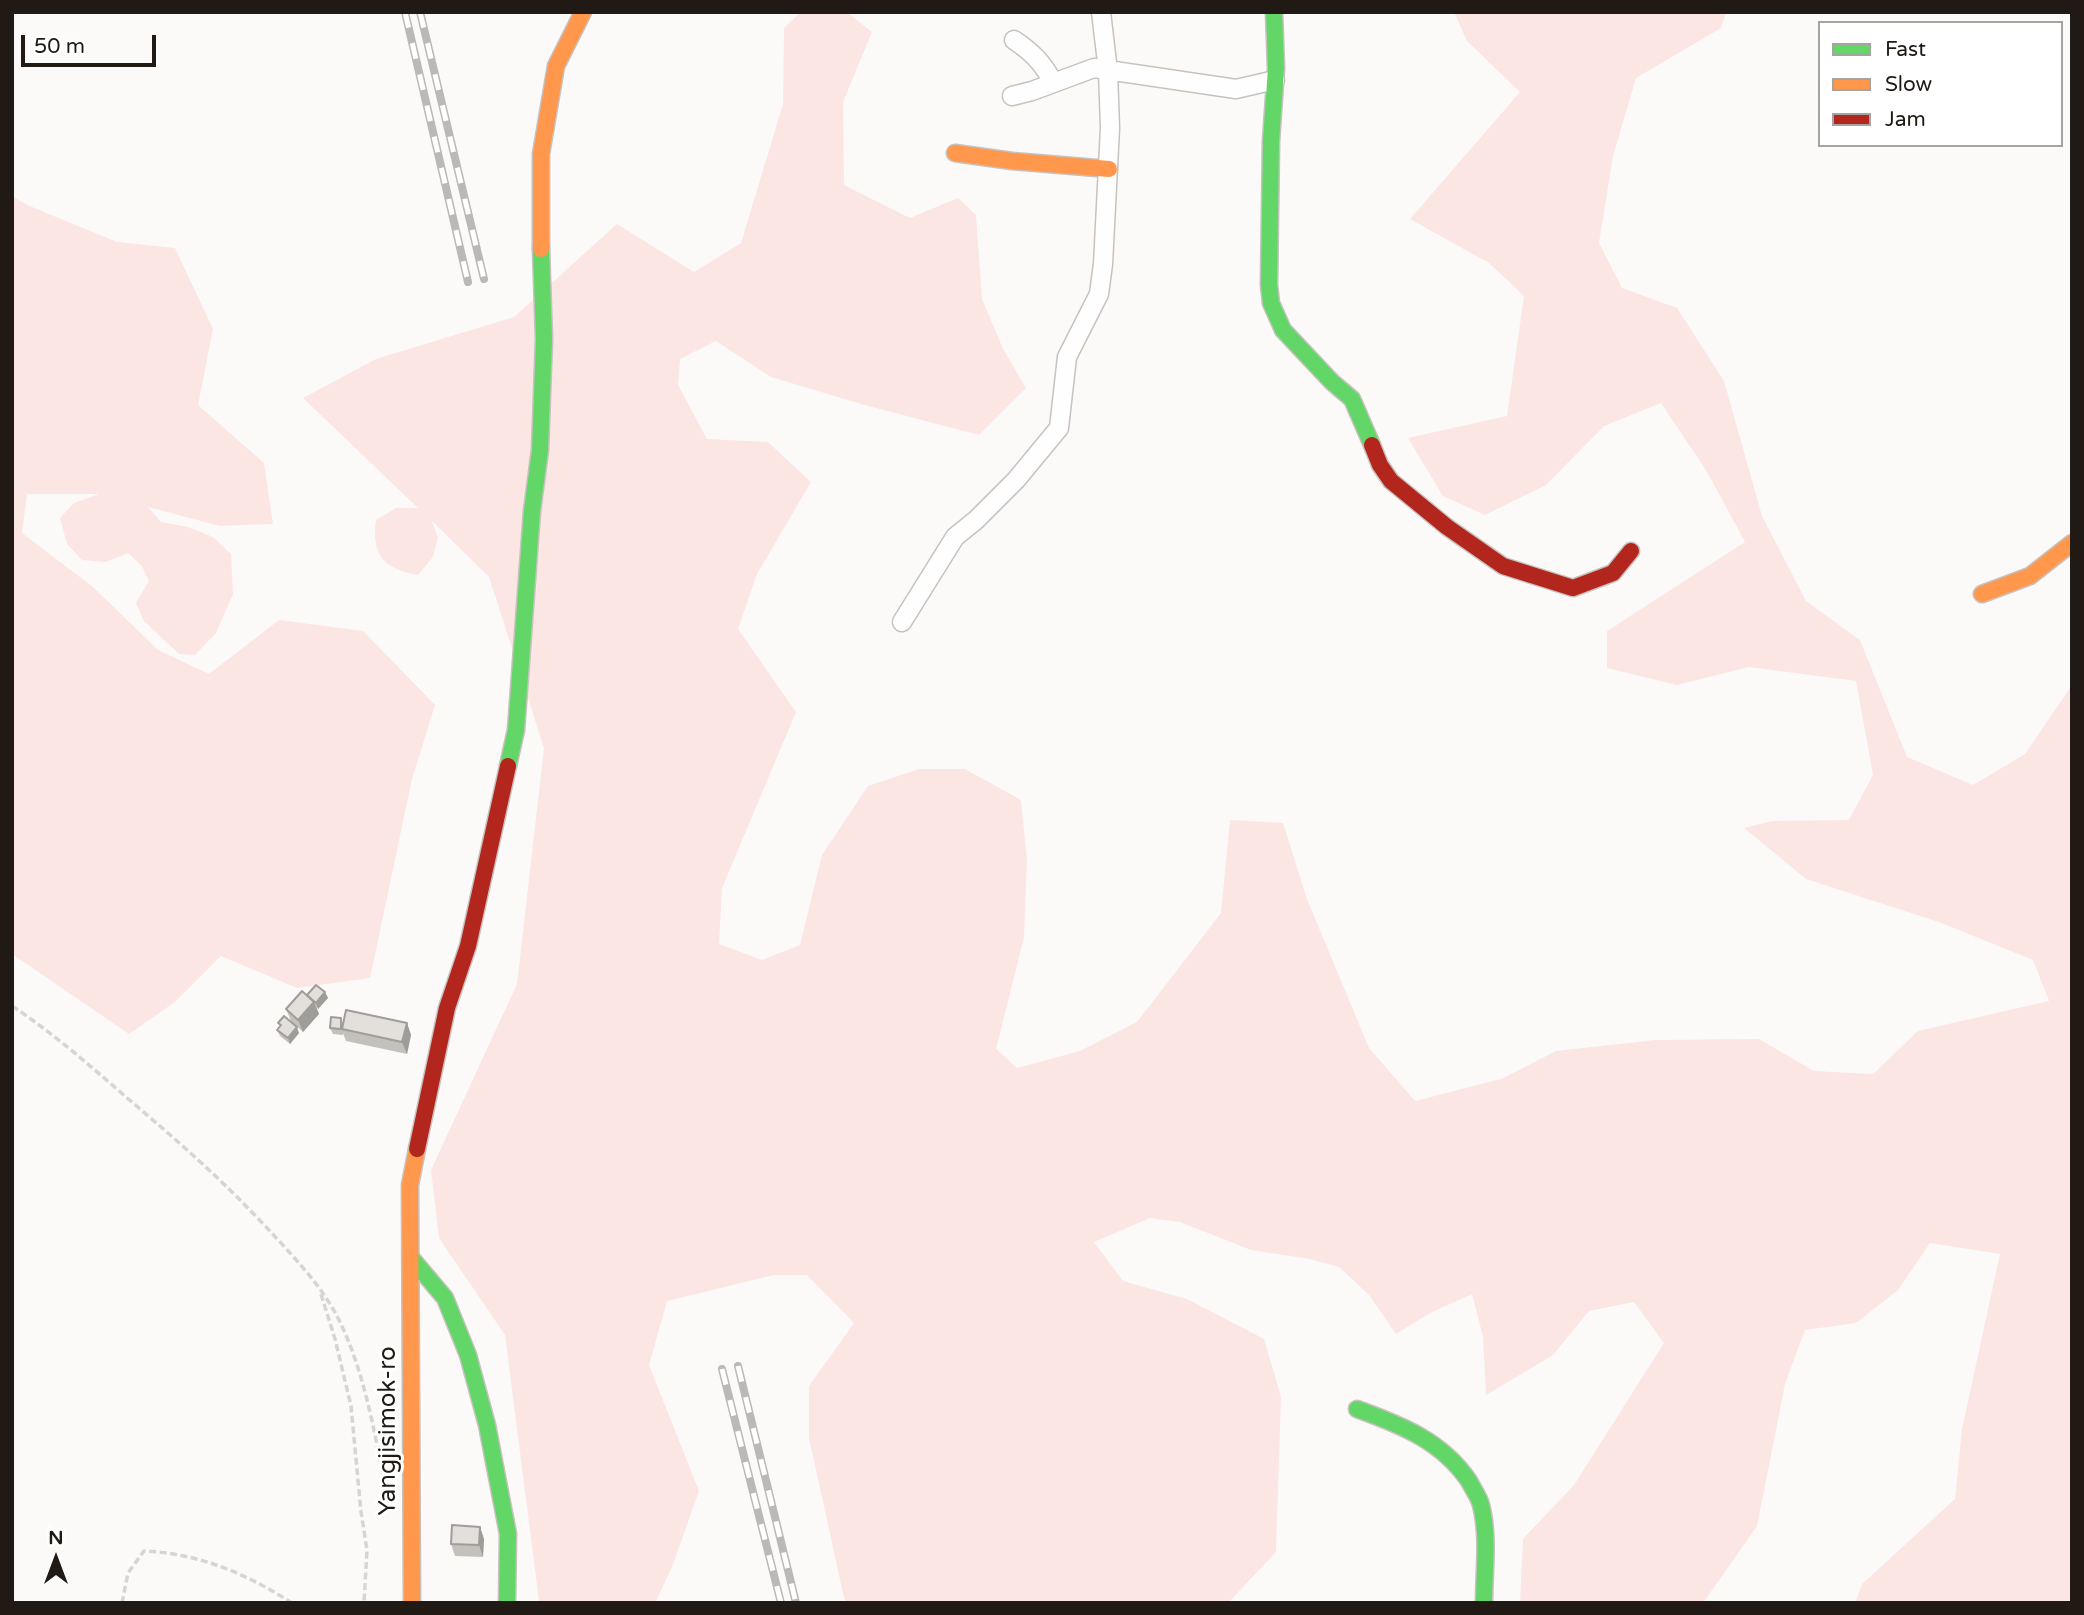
<!DOCTYPE html>
<style>
body{margin:0}
#map{position:relative;width:2084px;height:1615px;overflow:hidden;background:#fcfaf8;font-family:"Varela Round",sans-serif}
canvas{display:block}
.frame{position:absolute;inset:0;border:14px solid #211a14;pointer-events:none}
.legend{position:absolute;left:1818px;top:21px;width:245px;height:126px;box-sizing:border-box;background:#fff;border:2px solid #a6a3a1;margin:0;padding:9px 12px;list-style:none;font-size:21px;color:#211a14}
.legend li{display:flex;align-items:center;gap:14px;height:35px}
.legend b{width:35px;border:2px solid #a6a3a1}
.north{position:absolute;left:21px;top:1524px;width:70px;height:70px;-webkit-text-stroke:5px #fff;paint-order:stroke;rotate:0deg;font-size:19px;font-weight:700;line-height:28px;text-align:center;color:#211a14}
.north::after{content:'';display:block;margin:auto;width:24px;height:32px;background:#211a14;clip-path:polygon(50% 0,100% 100%,50% 72%,0 100%)}
.scale{position:absolute;left:21px;top:35px;width:135px;height:32px;box-sizing:border-box;border:4px solid #211a14;border-top:0;padding-left:9px;font-size:21px;line-height:24px;white-space:nowrap;color:#211a14;-webkit-text-stroke:5px #fff;paint-order:stroke}
</style>
<div id="map">
<canvas width="2084" height="1615"></canvas>
<div class="frame"></div>
<ul class="legend">
<li><b style="height:9px;background:#63d668"></b>Fast</li>
<li><b style="height:9px;background:#ff974d"></b>Slow</li>
<li><b style="height:9px;background:#b3261e"></b>Jam</li>
</ul>
<div class="north">N</div>
<div class="scale">50 m</div>
</div>
<script>
const context = document.querySelector('canvas').getContext('2d');
context.lineJoin = 'round';
function fillPath(path, color) { context.fillStyle = color; context.fill(path, 'evenodd'); }
function strokePath(path, color, width, dash) { context.strokeStyle = color; context.lineWidth = width; context.lineCap = dash ? 'butt' : 'round'; context.setLineDash(dash || []); context.stroke(path); }
function drawText(font, color, halo, rows, align = 'center') {
  context.font = font + ' "Varela Round",sans-serif'; context.lineWidth = 6; context.setLineDash([]); context.textBaseline = 'middle'; context.strokeStyle = halo; context.fillStyle = color; for (const [text, x, y, turn = 0] of rows) {
    context.save(); context.translate(x, y); context.rotate((+turn || 0) * Math.PI / 180); context.textAlign = isNaN(turn) ? turn : align; if (halo) context.strokeText(text, 0, 0); context.fillText(text, 0, 0); context.restore();
  }
}
fillPath(new Path2D(`
 M801,12H847L872,32L843,102L844,185L910,218L958,198L976,215L982,299L1003,349L1026,388L979,435L861,404L771,377L716,341L680,359L678,385L707,439L768,442L811,482L757,574L738,629L796,712L722,888L719,944L762,960L800,945L822,855L868,786L919,769H965L1021,800L1027,860L1024,937L996,1049L1017,1068L1080,1051L1137,1022L1221,913L1230,820L1283,823L1307,899L1369,1048L1415,1101L1501,1079L1556,1051L1656,1040L1759,1039L1814,1071L1873,1074L1918,1031L2049,1001L2033,960L1939,922L1806,879L1744,828L1772,821L1849,820L1873,775L1856,681L1749,667L1677,685L1607,668V631L1745,542L1706,470L1661,403L1604,426L1546,485L1485,515L1443,496L1408,438L1507,416L1524,296L1489,263L1410,219L1520,92L1467,41L1454,12H1726L1721,28L1636,78L1613,156L1599,243L1622,288L1677,308L1724,381L1762,516L1806,601L1860,640L1907,757L1973,785L2025,754L2072,685V1603H1855L1862,1584L1955,1499L1962,1429L2000,1254L1930,1243L1898,1290L1856,1323L1805,1330L1785,1384L1757,1526L1703,1603H1520L1523,1539L1574,1485L1664,1343L1634,1302L1589,1311L1553,1355L1486,1395L1483,1337L1472,1294L1430,1313L1396,1334L1369,1295L1339,1267L1310,1259L1251,1250L1180,1222L1150,1218L1094,1242L1123,1281L1187,1299L1264,1339L1281,1397L1276,1552L1228,1603H847L844,1598L809,1438V1386L854,1323L807,1275H774L667,1301L649,1365L699,1491L672,1567L655,1603H541L539,1601L505,1335L439,1238L431,1170L517,984L544,748L489,577L432,521L438,538L433,557L418,575C384,569 371,555 376,520L396,508H418L303,398L376,359L514,317L617,224L694,272L741,243L783,104L784,28Z
 M12,196L27,205L117,242L175,248L213,329L198,405L264,463L273,524L220,526L148,507L161,522L188,527L213,537L231,554L233,594L216,633L195,655L179,654L144,621L136,603L149,581L142,566L128,553L106,562L82,560L67,544L60,518L74,503L99,494H27L22,533L93,587L158,650L209,674L279,620L363,631L435,705L412,779L370,978L297,988L221,956L175,1002L129,1034L12,954Z`), '#fbe6e4');
const street = new Path2D(`
 M1014,40C1032,52 1042,62 1053,82
 M1012,96L1032,91L1094,68L1236,89L1275,80
 M902,622L955,537L976,520L1016,480L1059,428L1067,357L1099,294L1103,264L1110,128L1108,71L1101,12`);
const fast = new Path2D(`
 M1274,12L1276,68L1271,141L1269,285L1271,303L1283,330L1332,382L1352,399L1372,445
 M508,766L516,730L532,511L540,450L544,339L541,249
 M412,1259L445,1298L468,1355L487,1425L508,1534L507,1603
 M1357,1409C1401,1425 1442,1441 1469,1481C1473,1489 1479,1497 1481,1505C1489,1536 1484,1571 1484,1603`);
const slow = new Path2D(`
 M955,153L1012,161L1109,169
 M541,249V154L556,66L583,12
 M1982,594L2030,576L2072,543
 M412,1603L410,1185L417,1149`);
const jam = new Path2D(`
 M1372,445L1380,465L1391,481L1447,527L1503,566L1573,588L1613,573L1631,551
 M417,1149L447,1008L468,946L508,766`);
strokePath(street, '#c7c2be', 21);
strokePath(fast, '#c7c2be', 19);
strokePath(slow, '#c7c2be', 19);
strokePath(jam, '#c7c2be', 19);
strokePath(new Path2D(`
 M12,1006C59,1037 98,1073 140,1109C186,1148 226,1184 268,1229C292,1255 320,1284 337,1316C366,1373 375,1438 388,1499
 M321,1294L335,1339L351,1406L361,1512L367,1550L364,1603
 M122,1603L128,1573L144,1551C198,1553 247,1574 292,1603`), '#d7d5d4', 3.5, [7, 3.5]);
strokePath(street, '#fffefe', 18);
strokePath(fast, '#63d668', 16);
strokePath(slow, '#ff974d', 16);
strokePath(jam, '#b3261e', 16);
const rail = new Path2D(`
 M405,12L468,282
 M420,12L484,279
 M738,1366L796,1603
 M722,1369L781,1603`);
strokePath(rail, '#bab9b8', 8);
strokePath(rail, '#fff', 5, [16]);
fillPath(new Path2D(`
 M325,992L328,998L318,1009L316,1007L319,1014L303,1032L291,1021L286,1009L307,996Z
 M343,1022L407,1023L411,1035L407,1054L346,1041L343,1033V1035L333,1034L330,1028Z
 M278,1023L299,1033L290,1044L280,1036L277,1030L280,1027Z
 M480,1527L484,1539L483,1557L455,1556L451,1544Z`), '#c3c1bc');
fillPath(new Path2D(`
 M325,992L328,998L318,1009L316,1003Z
 M314,1002L319,1014L303,1032L298,1020Z
 M407,1023L411,1035L407,1054L402,1042Z
 M297,1027L299,1033L290,1044L288,1038Z
 M480,1527L484,1539L483,1557L479,1545Z`), '#9f9d99');
const building = new Path2D(`
 M316,985L325,992L316,1003L307,995Z
 M302,991L314,1002L298,1020L286,1009Z
 M346,1010L407,1023L402,1042L342,1029Z
 M284,1016L297,1027L288,1038L277,1030L281,1025L278,1023Z
 M331,1017L341,1018V1029L330,1028Z
 M452,1525L480,1527L479,1545L451,1544Z`);
fillPath(building, '#e3e0db');
strokePath(building, '#9f9d99', 2);
drawText('24px', '#211a14', '#fff', [
 ["Yangjisimok-ro",389,1431,-90]
]);
</script>
